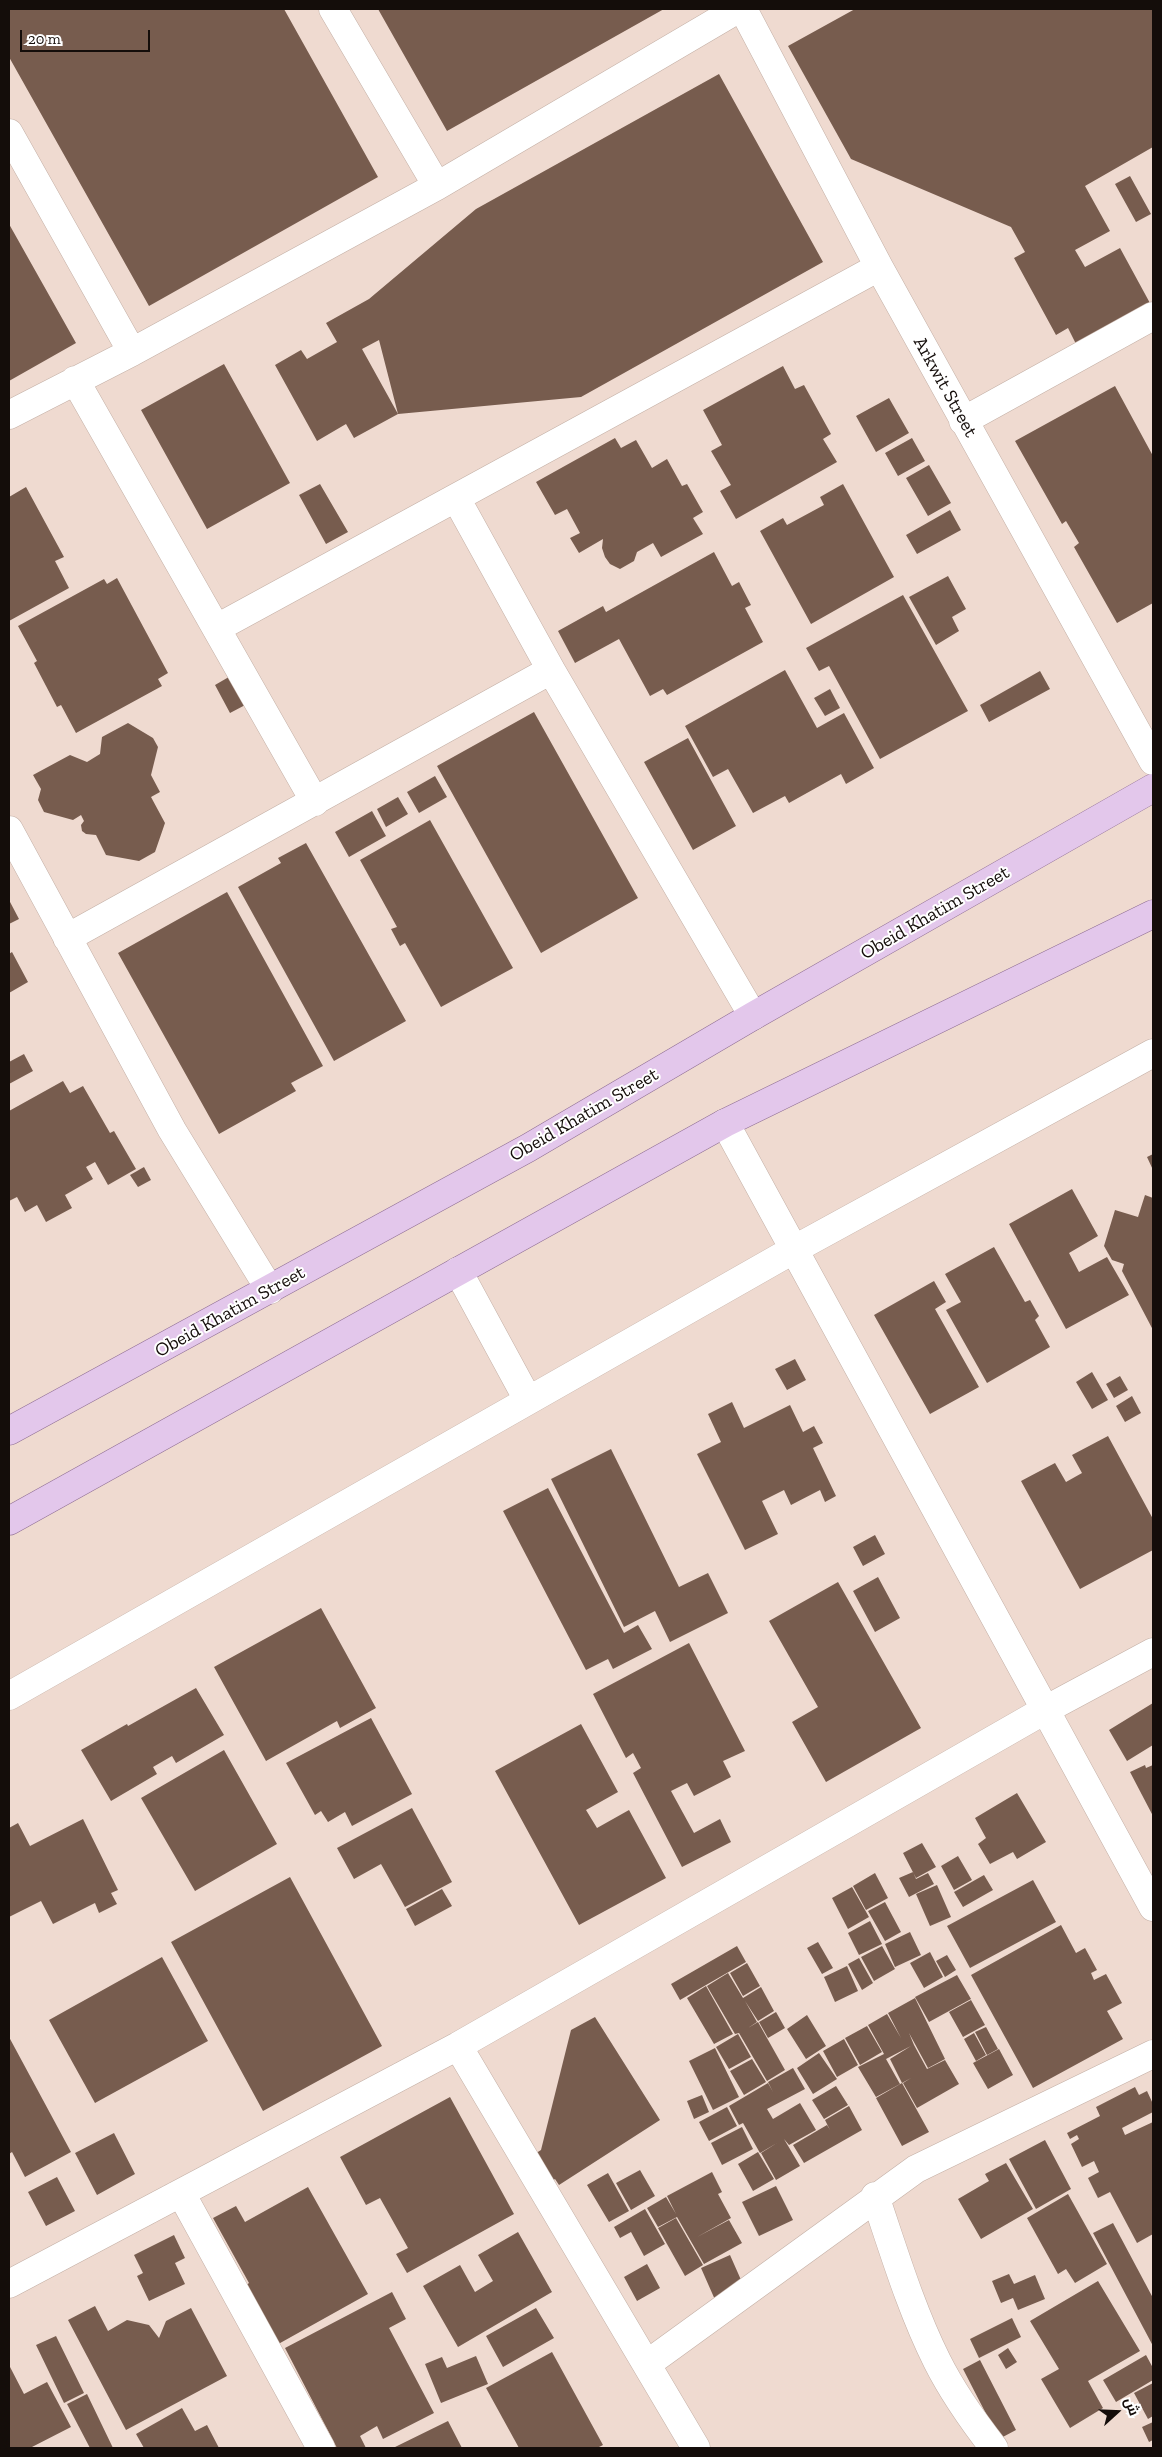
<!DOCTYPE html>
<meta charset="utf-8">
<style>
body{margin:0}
#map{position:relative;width:1162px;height:2457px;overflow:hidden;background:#efdad0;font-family:"Zilla Slab",Cairo,serif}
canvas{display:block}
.frame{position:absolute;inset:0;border:10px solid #140d0a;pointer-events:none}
.north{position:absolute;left:1092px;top:2387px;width:50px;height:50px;-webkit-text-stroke:4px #fff;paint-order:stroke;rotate:70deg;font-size:14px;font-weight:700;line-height:20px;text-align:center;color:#140d0a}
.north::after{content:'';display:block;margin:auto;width:18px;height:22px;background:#140d0a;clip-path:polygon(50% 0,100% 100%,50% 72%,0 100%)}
.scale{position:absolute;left:20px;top:30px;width:130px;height:22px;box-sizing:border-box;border:2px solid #140d0a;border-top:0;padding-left:6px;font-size:15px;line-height:18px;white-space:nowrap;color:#140d0a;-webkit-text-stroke:4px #fff;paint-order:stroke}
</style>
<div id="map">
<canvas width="1162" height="2457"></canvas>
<div class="frame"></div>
<div class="north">ش</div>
<div class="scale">20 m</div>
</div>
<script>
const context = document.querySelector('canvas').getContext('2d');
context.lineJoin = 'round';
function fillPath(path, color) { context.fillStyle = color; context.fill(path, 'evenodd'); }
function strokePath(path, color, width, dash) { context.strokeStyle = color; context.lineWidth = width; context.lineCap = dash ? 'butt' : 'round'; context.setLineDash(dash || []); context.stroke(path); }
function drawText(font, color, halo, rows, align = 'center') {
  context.font = font + ' "Zilla Slab",serif'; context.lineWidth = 4; context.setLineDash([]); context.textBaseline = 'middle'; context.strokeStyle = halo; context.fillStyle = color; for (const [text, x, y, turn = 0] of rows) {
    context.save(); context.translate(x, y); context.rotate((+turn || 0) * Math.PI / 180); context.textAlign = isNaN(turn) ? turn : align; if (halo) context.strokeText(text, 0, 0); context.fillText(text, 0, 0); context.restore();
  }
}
fillPath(new Path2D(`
 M9,9H284L378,177L149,306L9,57Z
 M378,9H664L447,131Z
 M855,9H1153V147L1085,186L1110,231L1075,250L1085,267L1120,248L1151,305L1077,346L1068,328L1056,335L1014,258L1025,252L1011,227L851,159L788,46Z
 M719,74L823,262L581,397L398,414L379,340L362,349L398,414L354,438L346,424L317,441L275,365L301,350L307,359L337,342L326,323L369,299L476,209Z
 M1130,176L1151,214L1136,222L1115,184Z
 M9,224L76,343L9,381Z
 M224,364L290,483L207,529L141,410Z
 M783,366L795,389L804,385L831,434L823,439L837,462L736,519L720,491L731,485L711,451L722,445L703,410Z
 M1115,386L1153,456V603L1117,623L1074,547L1079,543L1066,521L1062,524L1015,441Z
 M889,398L909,433L876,452L856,416Z
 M615,438L621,448L636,440L652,468L667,459L682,486L687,484L703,512L693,518L703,534L661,557L653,543L637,552L634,561L620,569L610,564L605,557L602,548L603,539L579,553L570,538L580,533L567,509L555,515L536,482Z
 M912,438L925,461L898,476L885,453Z
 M929,465L951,503L928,516L906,478Z
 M320,484L348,532L326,544L299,495Z
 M843,484L894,577L811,624L760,531L783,518L787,525L824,505L820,497Z
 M26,487L64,557L55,561L69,588L9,621V497Z
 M950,510L961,530L917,554L906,535Z
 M714,552L732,586L739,582L751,605L745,608L763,642L667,695L663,689L650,696L619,639L575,663L558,631L603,606L606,612Z
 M948,576L966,609L952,617L959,631L936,645L909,597Z
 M117,578L168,673L158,679L162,686L76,733L61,705L57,707L34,663L37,661L18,626L104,579L107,584Z
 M903,595L968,711L880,759L829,666L819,671L806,648Z
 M785,670L817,728L844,713L874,768L846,784L841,774L789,803L785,796L753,813L728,769L713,777L685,726Z
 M1040,671L1050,689L989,722L980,705Z
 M234,674L249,703L230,713L215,685Z
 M830,689L840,708L825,716L814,698Z
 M534,712L638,898L541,953L437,766Z
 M128,723L153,738L158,747L151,775L160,792L151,797L165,823L155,852L139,861L106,855L96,835L86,834L82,831L81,825L84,821L81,815L73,820L44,812L38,800L41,789L33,775L70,755L87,762L100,754L102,737Z
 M688,738L736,826L693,850L644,762Z
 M435,776L447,797L419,813L407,792Z
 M398,797L408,814L386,827L377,809Z
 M372,811L386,836L349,857L335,832Z
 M430,820L513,968L441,1007L405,943L400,946L391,929L397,927L360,860Z
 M306,843L406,1021L334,1061L238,887L281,863L278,858Z
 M227,892L323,1066L291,1083L296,1091L219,1134L118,953Z
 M9,900L19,919L9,924Z
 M12,952L28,982L9,993V954Z
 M24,1054L33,1071L9,1084V1062Z
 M63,1081L70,1093L83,1086L110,1133L114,1131L136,1169L108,1185L95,1162L86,1167L93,1179L65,1195L72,1208L46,1222L37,1205L25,1212L17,1197L9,1201V1111Z
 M1153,1154V1170L1147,1157Z
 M144,1167L151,1180L138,1187L130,1175Z
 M1072,1189L1098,1236L1069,1253L1079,1272L1107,1257L1129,1295L1066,1329L1009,1224Z
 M1145,1195L1153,1198V1330L1122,1271L1124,1264L1112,1260L1104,1246L1115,1210L1138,1217Z
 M994,1247L1025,1302L1030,1300L1039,1316L1035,1320L1050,1347L987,1383L946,1310L961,1302L945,1274Z
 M934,1281L946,1302L935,1309L979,1387L930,1414L874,1315Z
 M795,1359L806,1380L787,1390L775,1369Z
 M1092,1372L1108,1400L1092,1409L1076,1382Z
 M1120,1376L1128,1390L1114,1398L1106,1384Z
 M1132,1396L1141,1413L1125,1422L1116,1406Z
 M732,1402L744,1428L790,1405L803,1432L814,1426L823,1443L813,1448L836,1496L825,1502L820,1490L791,1505L784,1490L762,1501L778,1534L745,1550L697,1454L721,1442L708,1414Z
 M1108,1436L1153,1519V1550L1080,1589L1021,1481L1055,1463L1066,1482L1082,1473L1072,1455Z
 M611,1449L679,1587L708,1573L728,1613L670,1642L655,1611L624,1627L551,1479Z
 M548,1488L624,1633L638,1625L652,1649L613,1669L608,1659L586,1670L503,1511Z
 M875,1535L885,1554L863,1566L853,1547Z
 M878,1577L900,1618L875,1632L853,1591Z
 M838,1582L921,1728L826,1782L792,1722L818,1707L769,1621Z
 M321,1608L376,1708L340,1728L337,1721L266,1761L214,1667Z
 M689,1643L745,1751L723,1761L731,1777L694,1796L687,1783L671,1791L694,1833L720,1819L731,1842L682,1867L633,1773L641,1768L633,1753L626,1758L593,1694Z
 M196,1688L224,1735L176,1763L172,1756L153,1767L157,1774L111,1801L81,1750L127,1724L128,1726Z
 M1153,1703V1745L1127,1761L1109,1730Z
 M371,1718L412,1794L352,1826L345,1812L328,1822L321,1811L315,1815L286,1763Z
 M581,1724L618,1792L586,1810L597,1828L629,1810L666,1878L579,1925L495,1771Z
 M224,1750L277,1844L195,1891L141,1798Z
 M1145,1765L1146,1768L1153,1765V1816L1130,1772Z
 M1017,1793L1046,1842L1017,1859L1013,1852L990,1864L978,1844L986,1838L975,1818Z
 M412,1808L452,1882L405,1907L381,1864L354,1879L337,1848Z
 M83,1819L118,1890L111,1893L117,1904L99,1913L95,1903L53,1924L41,1901L9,1917V1828L18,1823L30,1846Z
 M922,1843L936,1867L916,1878L903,1853Z
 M958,1856L972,1880L954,1890L941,1866Z
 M913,1872L916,1879L928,1873L934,1884L909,1897L899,1878Z
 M875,1873L888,1898L866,1910L853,1886Z
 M984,1875L993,1890L963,1907L954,1892Z
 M290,1877L382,2046L263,2111L171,1942Z
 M1033,1880L1056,1922L970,1968L947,1926Z
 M937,1885L951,1917L930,1926L916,1894Z
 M852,1887L869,1917L848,1929L832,1898Z
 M442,1889L452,1906L415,1926L406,1909Z
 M885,1902L901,1932L885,1941L868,1911Z
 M870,1921L882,1944L859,1955L848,1933Z
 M1061,1925L1076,1953L1085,1948L1097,1970L1091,1973L1094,1980L1106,1974L1122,2003L1107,2011L1123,2039L1033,2088L971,1975Z
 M910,1932L921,1955L895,1967L885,1944Z
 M818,1942L833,1968L822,1974L807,1948Z
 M737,1946L746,1962L680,2000L671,1984Z
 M882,1946L895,1969L874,1981L861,1957Z
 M930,1952L943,1977L924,1988L910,1963Z
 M947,1955L956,1970L945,1977L936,1961Z
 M162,1957L208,2041L95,2103L49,2020Z
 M859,1958L873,1983L862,1990L848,1964Z
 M747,1963L760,1986L743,1996L730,1973Z
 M847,1966L858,1991L835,2002L824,1977Z
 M728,1973L743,1998L761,1987L774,2011L758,2021L745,2001L757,2022L748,2028L758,2022L785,2070L767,2081L739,2033L735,2034L721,2010L737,2000L721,2010L707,1986Z
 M957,1975L971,1999L929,2022L915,1997Z
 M706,1986L733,2034L714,2044L687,1998Z
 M915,1998L945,2059L928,2068L909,2033L914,2045L927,2069L945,2060L959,2084L917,2108L903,2083L911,2078L902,2083L890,2059L911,2046L886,2059L900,2084L876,2097L858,2067L884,2054L868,2025L887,2014L901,2038L888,2013Z
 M971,2000L985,2025L963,2037L949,2012Z
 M776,2012L785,2028L768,2038L759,2022Z
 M807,2015L826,2046L806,2059L787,2029Z
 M595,2017L660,2120L559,2185L555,2179L547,2184L530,2157L541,2150L571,2030Z
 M867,2026L882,2052L860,2065L845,2038Z
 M986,2027L998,2049L987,2055L975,2032Z
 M974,2033L986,2055L976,2061L964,2039Z
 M738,2034L751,2057L729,2069L716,2047Z
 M9,2037L71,2152L25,2177L12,2152L9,2154Z
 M844,2039L858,2065L837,2077L823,2051Z
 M715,2048L739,2097L713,2110L689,2061Z
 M999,2049L1013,2075L988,2089L973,2063Z
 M819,2053L837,2079L813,2094L797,2068Z
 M752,2059L766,2082L744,2095L730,2071Z
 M793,2068L805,2089L767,2109L773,2119L800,2103L816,2130L789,2145L784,2139L800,2166L776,2180L761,2153L777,2143L760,2153L743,2123L739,2125L729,2106L768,2083L773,2092L768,2082Z
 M902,2083L929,2132L902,2146L876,2098Z
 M836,2086L848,2105L824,2119L812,2100Z
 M1135,2087L1139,2095L1147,2091L1153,2104V2112L1122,2128L1125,2135L1153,2122V2234L1137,2243L1110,2192L1098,2198L1088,2178L1099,2172L1094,2161L1082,2167L1071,2144L1079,2139L1077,2135L1070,2139L1067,2133L1100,2116L1096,2107Z
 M702,2095L709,2112L694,2119L687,2101Z
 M450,2097L514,2214L407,2273L396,2254L408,2248L380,2198L366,2205L340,2157Z
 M849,2106L862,2130L804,2163L793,2145L827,2125L830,2130L825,2120Z
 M727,2107L737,2126L709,2141L699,2122Z
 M742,2127L753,2149L722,2165L711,2143Z
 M114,2133L135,2174L97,2195L75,2153Z
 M1045,2140L1071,2189L1036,2209L1009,2159Z
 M758,2152L774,2179L753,2191L738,2164Z
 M1006,2163L1033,2209L981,2239L958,2199L989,2181L985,2174Z
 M640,2170L655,2196L631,2210L616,2183Z
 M712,2172L722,2192L718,2194L731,2218L697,2237L729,2220L742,2243L704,2264L677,2217L658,2227L647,2208L666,2197L676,2214L667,2196Z
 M608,2173L629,2211L609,2222L587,2185Z
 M57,2177L75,2211L46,2226L28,2192Z
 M776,2186L793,2220L759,2236L742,2202Z
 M308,2187L368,2294L273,2347L241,2289L249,2283L213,2218L236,2206L245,2222Z
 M1068,2194L1107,2264L1075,2283L1066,2269L1058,2274L1027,2218Z
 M645,2209L665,2244L644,2256L631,2232L620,2238L614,2227Z
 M676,2218L703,2265L685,2276L658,2228Z
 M1113,2223L1153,2298V2346L1093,2233Z
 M518,2232L552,2292L458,2347L423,2286L460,2265L475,2292L493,2281L478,2255Z
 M174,2235L185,2258L175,2263L185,2284L149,2301L137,2276L143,2273L134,2255Z
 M730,2255L745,2289L716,2302L701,2268Z
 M647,2264L660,2288L637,2301L624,2277Z
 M1009,2274L1014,2284L1035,2275L1045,2299L1018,2310L1013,2298L1001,2303L992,2281Z
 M1098,2281L1140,2351L1088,2381L1103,2408L1070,2428L1041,2379L1059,2369L1030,2321Z
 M392,2292L406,2319L389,2328L434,2413L383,2439L377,2426L360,2436L366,2448H337L285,2348Z
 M95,2306L108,2331L127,2320L149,2325L159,2338L166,2321L191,2308L227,2376L126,2430L68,2320Z
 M536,2308L554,2338L503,2367L486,2336Z
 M1012,2318L1021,2337L979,2358L970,2339Z
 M56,2336L84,2393L64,2403L36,2345Z
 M1008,2348L1017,2362L1006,2369L998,2355Z
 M552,2352L603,2445L597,2448H519L486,2388Z
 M1146,2355L1153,2368V2380L1116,2402L1103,2380Z
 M476,2356L488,2384L441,2403L425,2364L442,2357L447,2368Z
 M980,2360L1016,2430L999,2439L963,2369Z
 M9,2365L24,2394L47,2382L71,2427L30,2448H9Z
 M1153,2383V2416L1148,2419L1134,2393Z
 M87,2394L113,2448H90L67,2404Z
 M182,2408L195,2431L207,2425L219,2448H144L136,2434Z
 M448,2421L462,2448H393Z
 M1153,2422V2440L1149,2442L1142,2427Z`), '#775c4e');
const minor = new Path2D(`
 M333,9L437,186
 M743,9L879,267L1153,761
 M9,133L132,352
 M75,380L315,802
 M9,415L132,352L437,186L738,9
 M963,421L1153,316
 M456,498L551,670L753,1016
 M217,628L879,267
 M9,830L172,1130L270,1290
 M67,938L551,670
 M725,1123L1153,1907
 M458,1271L528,1400
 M9,1696L793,1250L1153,1053
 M458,2046L696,2448
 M181,2193L321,2448
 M875,2196C894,2252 911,2309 937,2361C953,2393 973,2421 994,2448
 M9,2284L458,2046L1045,1710L1153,1652
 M647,2364L916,2169L1153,2054`);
const primary = new Path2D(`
 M9,1431L528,1148L753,1016L1153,788
 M9,1521L725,1123L1153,914`);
strokePath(minor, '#c3afa5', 29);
strokePath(primary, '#8e6d93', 29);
strokePath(minor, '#fff', 28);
strokePath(primary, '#e3c7eb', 28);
drawText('19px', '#140d0a', '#fff', [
 ["Arkwit Street",945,387,61],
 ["Obeid Khatim Street",935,913,-30],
 ["Obeid Khatim Street",584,1115,-30],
 ["Obeid Khatim Street",230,1312,-29]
]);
</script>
